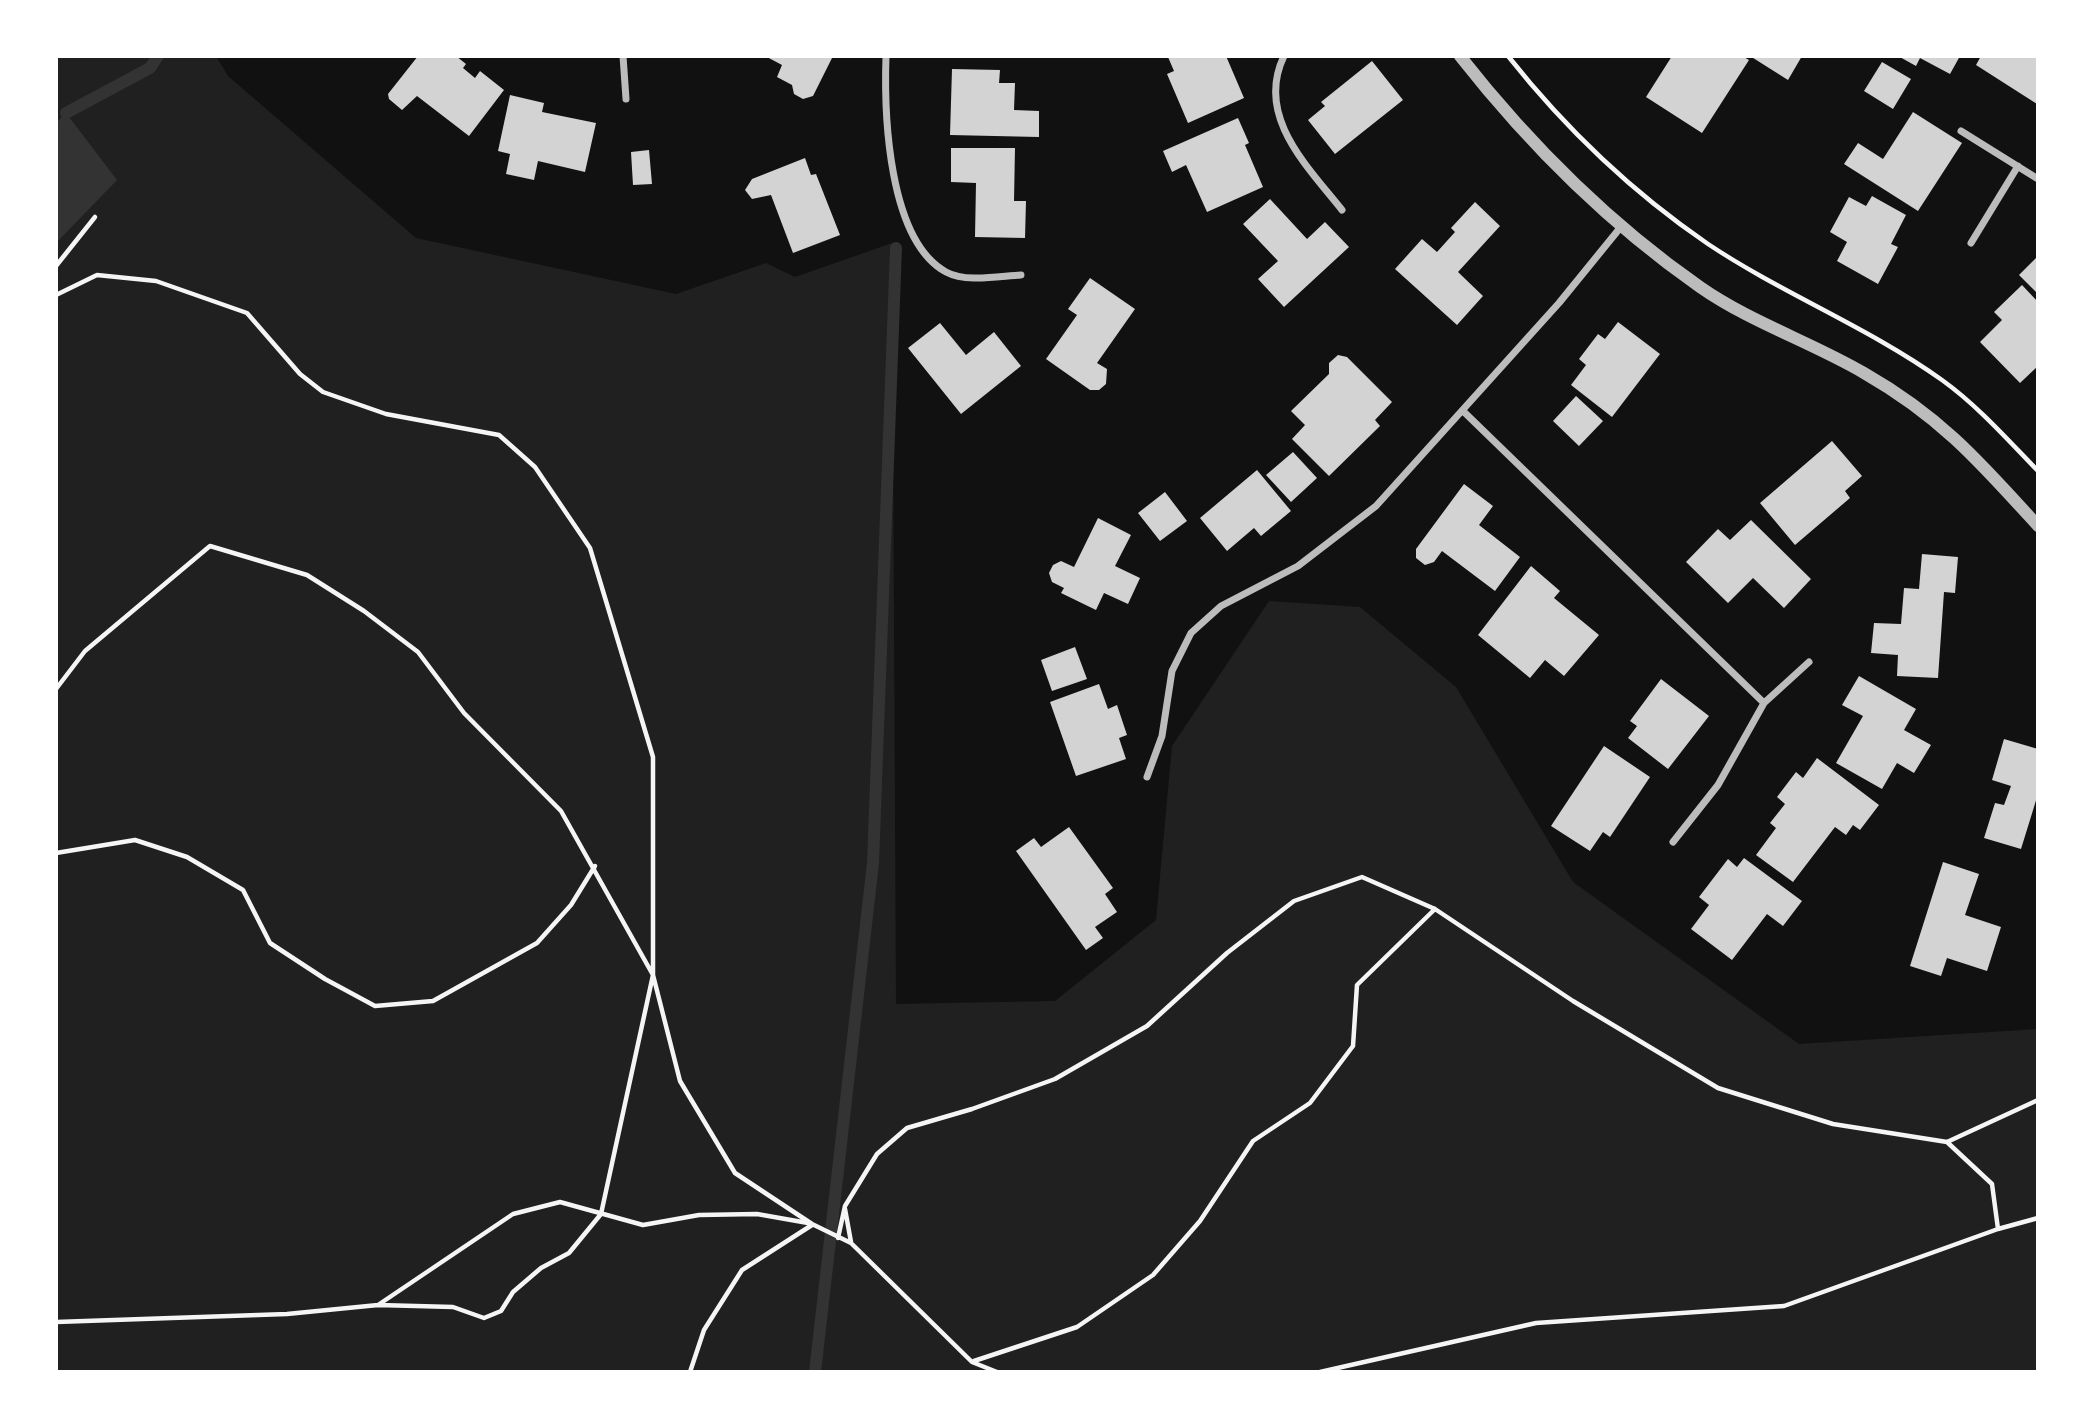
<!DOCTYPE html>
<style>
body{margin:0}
#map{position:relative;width:2094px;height:1428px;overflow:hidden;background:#111;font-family:"Space Grotesk",sans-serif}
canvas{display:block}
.frame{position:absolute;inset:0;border:58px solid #fff;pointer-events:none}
</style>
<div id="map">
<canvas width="2094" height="1428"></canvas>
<div class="frame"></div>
</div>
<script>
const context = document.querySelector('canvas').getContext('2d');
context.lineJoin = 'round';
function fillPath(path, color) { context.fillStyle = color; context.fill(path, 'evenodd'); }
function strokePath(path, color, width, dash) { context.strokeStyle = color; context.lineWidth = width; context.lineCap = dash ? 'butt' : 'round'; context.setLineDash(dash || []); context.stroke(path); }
fillPath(new Path2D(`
 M56,56H216L228,76L416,238L676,294L766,263L795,277L892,243L896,1004L1055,1001L1156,920L1172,746L1269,601L1360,607L1456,687L1573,882L1799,1044L2038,1029V1372H56Z`), '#202020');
fillPath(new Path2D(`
 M66,113L117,180L56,243V123Z`), '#333');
strokePath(new Path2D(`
 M66,113L150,68L158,56
 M815,1372L873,863L896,248`), '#333', 12);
fillPath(new Path2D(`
 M418,56H456L466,64L463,68L475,78L480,71L504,90L469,136L417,96L402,110L389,99L388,94Z
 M765,56H833L813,96L803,99L794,94L792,85L777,77L782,65Z
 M1226,56L1244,98L1188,123L1167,74L1174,71L1168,57Z
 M1672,56H1742L1749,60L1702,133L1646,97Z
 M1750,56H1802L1788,80Z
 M1898,56H1960L1950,74L1920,58L1916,66Z
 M1981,56H2038L2037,104L1976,65Z
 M1372,61L1403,100L1335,154L1308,120L1325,106L1321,102Z
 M1882,62L1911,79L1893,109L1864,91Z
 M952,69L1000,70L999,83H1015L1014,110L1039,111V137L950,135Z
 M510,95L544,103L542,112L596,123L585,172L538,161L534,180L506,174L510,154L498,151Z
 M1913,112L1962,143L1918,211L1844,164L1858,143L1883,159Z
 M1238,118L1249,143L1245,145L1263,187L1207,212L1186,165L1172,172L1163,151Z
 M951,148H1015L1014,201H1026L1025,238L975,237L976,183L951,182Z
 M649,150L652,184L633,185L631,152Z
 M805,158L811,175L816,174L840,235L793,253L771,195L752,199L745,190L752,179Z
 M1872,196L1906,215L1891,244L1898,247L1878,284L1837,261L1847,242L1830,232L1849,197L1866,206Z
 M1270,199L1307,239L1325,222L1349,247L1284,307L1258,279L1278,261L1243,224Z
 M1475,202L1500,226L1458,272L1483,296L1457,325L1395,269L1422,239L1437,252L1455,232L1451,228Z
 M2038,256V294L2019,275Z
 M1090,278L1135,309L1097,363L1107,369L1106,384L1099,390H1090L1046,359L1077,315L1068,309Z
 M2022,285L2038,302V366L2020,383L1980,342L2002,320L1994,312Z
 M1618,322L1660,354L1612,417L1571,385L1586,365L1579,359L1598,334L1605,339Z
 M940,323L966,355L994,332L1021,366L961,414L908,348Z
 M1338,355L1347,357L1392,402L1375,420L1380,426L1329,476L1292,439L1305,425L1291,411L1329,374V363Z
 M1576,396L1603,421L1579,446L1553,421Z
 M1832,441L1862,476L1845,491L1850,498L1795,545L1760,503Z
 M1293,452L1317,478L1291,502L1266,475Z
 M1257,470L1291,511L1261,536L1254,528L1227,551L1200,518Z
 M1464,484L1493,506L1479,525L1520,557L1495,591L1442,551L1434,562L1425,565L1416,558V549Z
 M1165,492L1187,521L1160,541L1138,513Z
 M1098,518L1131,535L1115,566L1140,578L1128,604L1104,593L1096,610L1061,593L1064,588L1052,582L1049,573L1053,565L1061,561L1074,567Z
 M1751,520L1811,579L1784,608L1753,578L1728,603L1686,562L1718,529L1730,540Z
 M1922,554L1958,557L1955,593L1944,592L1938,678L1897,676L1898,655L1871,653L1874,623L1901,624L1904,588L1919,589Z
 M1531,566L1560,591L1554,598L1599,635L1564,676L1545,660L1530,678L1478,635Z
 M1075,647L1087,679L1052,691L1041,660Z
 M1859,676L1916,709L1904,730L1931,745L1914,773L1897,763L1882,789L1836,763L1863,716L1842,705Z
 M1661,679L1709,716L1668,769L1628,738L1637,726L1630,721Z
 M1099,684L1108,709L1117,705L1127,735L1119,738L1126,759L1076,776L1050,702Z
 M2004,739L2038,749V794L2021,849L1984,838L1995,803L2004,805L2011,786L1992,780Z
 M1604,746L1650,777L1610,837L1603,832L1590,851L1551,826Z
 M1817,758L1879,805L1860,830L1853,825L1846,835L1835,827L1793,882L1756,855L1776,828L1770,823L1785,804L1777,797L1796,772L1803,778Z
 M1069,827L1113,888L1105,894L1117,912L1095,927L1103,938L1086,950L1016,851L1034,838L1041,847Z
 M1744,858L1802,901L1783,926L1767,914L1732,960L1691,929L1709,905L1699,897L1728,859L1737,867Z
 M1943,862L1979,874L1965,915L2001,927L1987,971L1947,958L1941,976L1910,966Z`), '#d3d3d3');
strokePath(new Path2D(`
 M1508,56C1565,128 1632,192 1708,244C1783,294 1868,327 1942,380C1978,406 2007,439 2038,471
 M56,266L95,217
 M56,295L97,275L156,281L247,313L300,374L323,392L386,414L499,435L535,467L590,548L653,757V975L601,1214L569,1253L541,1268L513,1292L501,1311L484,1318L453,1307L378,1305
 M56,689L85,651L210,546L307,575L364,611L418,652L464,713L561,811L653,975L680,1081L735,1173L812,1224L851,1243L972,1362L997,1372
 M56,853L135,840L187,857L243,890L270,943L325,979L375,1006L433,1001L537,943L571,905L595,866
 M1947,1142L1992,1184L1998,1229
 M845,1209L851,1242
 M838,1238L845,1206L877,1154L907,1128L972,1109L1055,1079L1147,1026L1227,953L1294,901L1362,877L1435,909L1573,1001L1718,1088L1833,1124L1947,1142L2038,1100
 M56,1322L287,1314L378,1305L513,1214L560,1202L643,1225L699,1215L757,1214L808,1223
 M974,1361L1077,1327L1153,1275L1200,1221L1253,1141L1310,1103L1353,1046L1357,985L1435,909
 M690,1372L704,1330L742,1270L812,1225
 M1320,1372L1536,1323L1784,1306L1998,1229L2038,1218`), '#f5f5f5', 4.5);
strokePath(new Path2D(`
 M623,56L626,99
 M886,56C884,114 888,240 946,272C966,283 1000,276 1021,275
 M1284,56C1255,116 1307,166 1342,210
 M1961,131L2038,179
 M1971,243L2018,166
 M1463,411L1764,703
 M1147,777L1162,736L1172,671L1191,633L1221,606L1298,566L1376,506L1559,303L1620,228
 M1673,842L1718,785L1764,703L1809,662`), '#bcbcbc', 7);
strokePath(new Path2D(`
 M1460,56C1530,145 1607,222 1700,287C1750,322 1811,342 1864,373C1941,417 1980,462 2038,526`), '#bcbcbc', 12);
</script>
